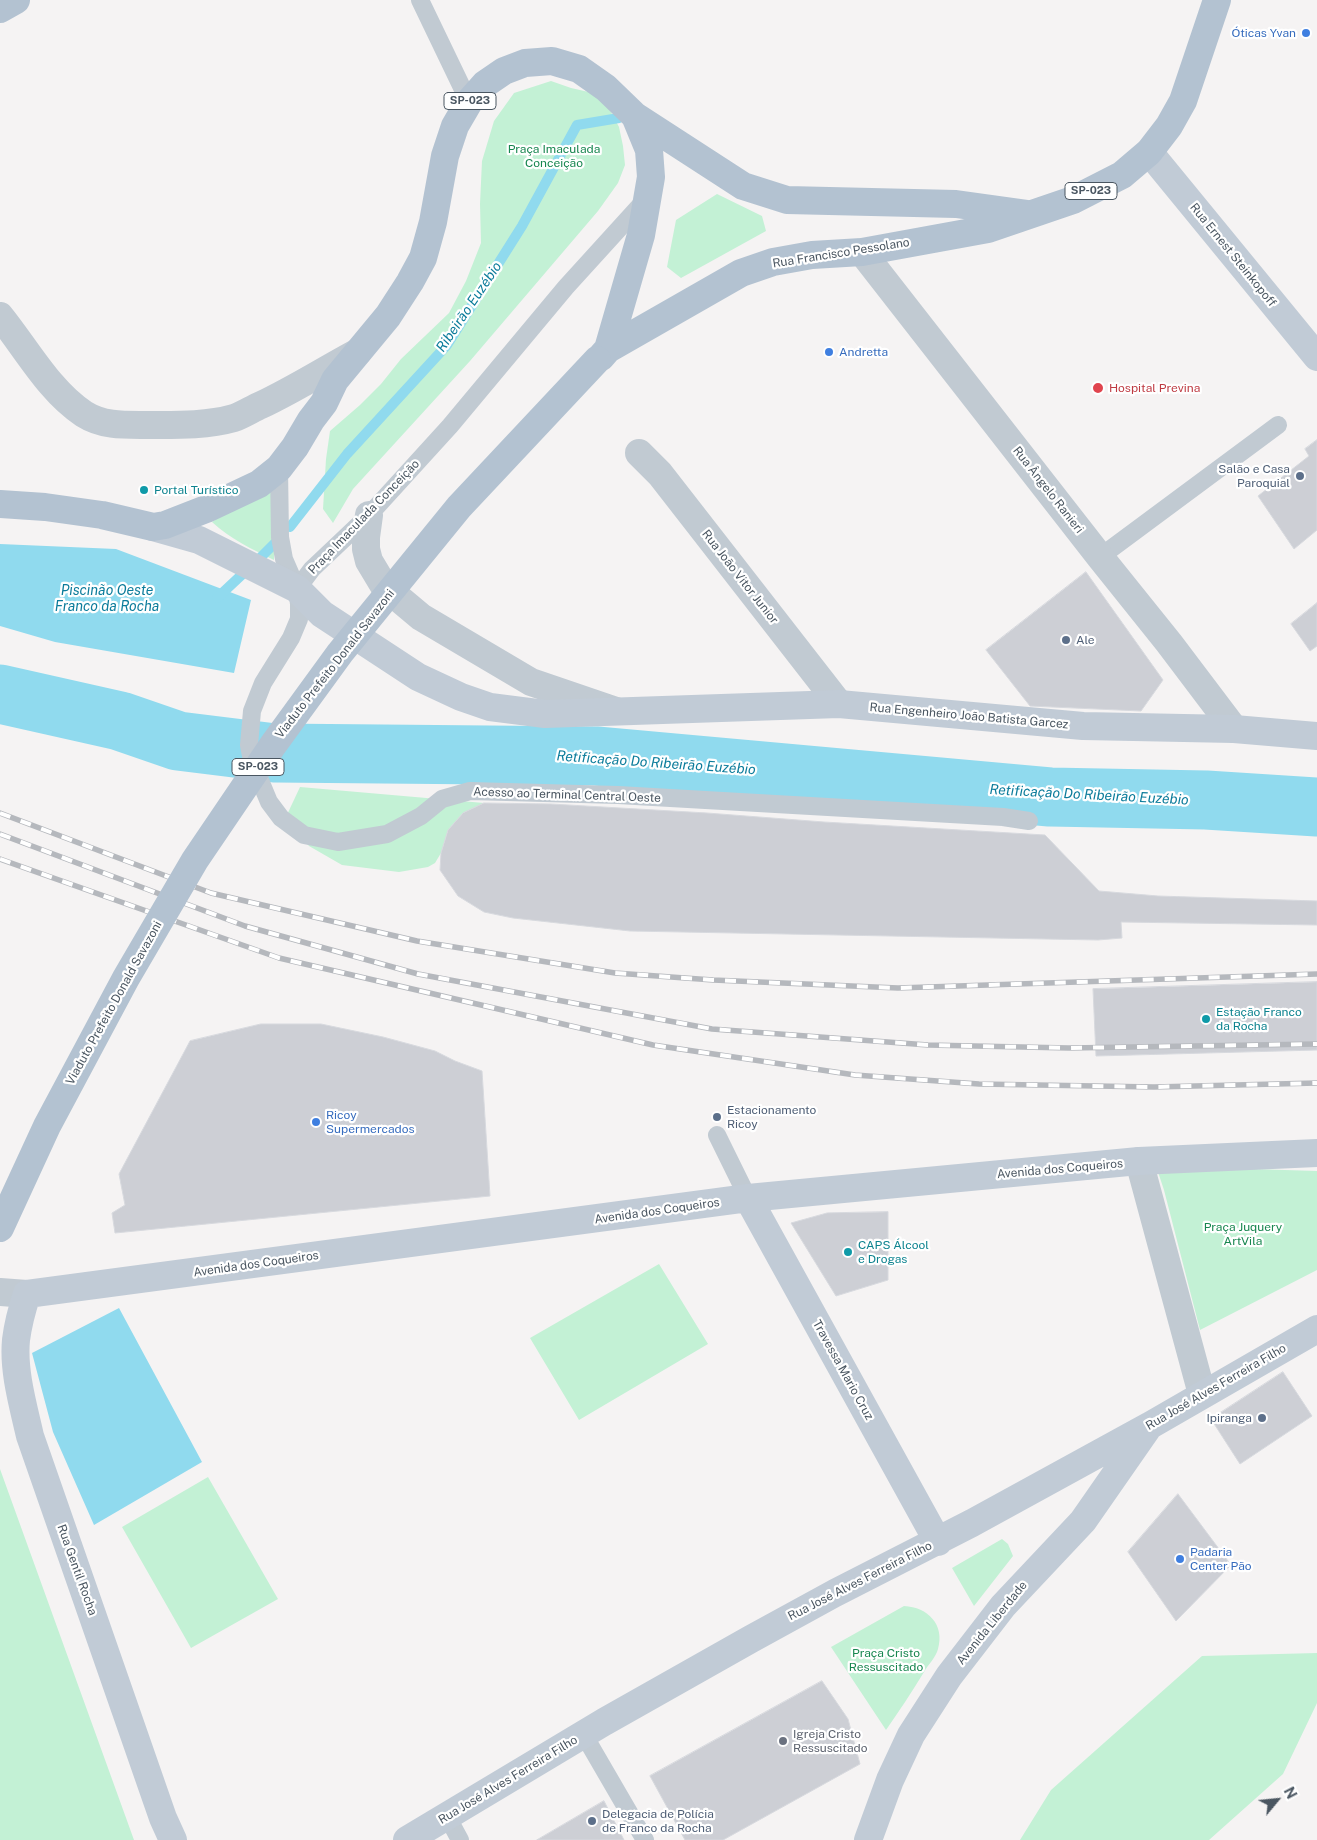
<!DOCTYPE html>
<meta charset="utf-8">
<style>
body{margin:0}
#map{position:relative;width:1317px;height:1840px;overflow:hidden;background:#f5f3f3;font-family:"Public Sans",sans-serif}
canvas{display:block}
.north{position:absolute;left:1252px;top:1775px;width:50px;height:50px;-webkit-text-stroke:4px #fff;paint-order:stroke;rotate:62deg;font-size:14px;font-weight:700;line-height:20px;text-align:center;color:#4a5661}
.north::after{content:'';display:block;margin:auto;width:18px;height:22px;background:#4a5661;clip-path:polygon(50% 0,100% 100%,50% 72%,0 100%)}
</style>
<div id="map">
<canvas width="1317" height="1840"></canvas>
<div class="north">N</div>
</div>
<script>
const context = document.querySelector('canvas').getContext('2d');
context.lineJoin = 'round';
function fillPath(path, color) { context.fillStyle = color; context.fill(path, 'evenodd'); }
function strokePath(path, color, width, dash) { context.strokeStyle = color; context.lineWidth = width; context.lineCap = dash ? 'butt' : 'round'; context.setLineDash(dash || []); context.stroke(path); }
function drawText(font, color, halo, rows, align = 'center') {
  context.font = font + ' "Public Sans",sans-serif'; context.lineWidth = 4.5; context.setLineDash([]); context.textBaseline = 'middle'; context.strokeStyle = halo; context.fillStyle = color; for (const [text, x, y, turn = 0] of rows) {
    context.save(); context.translate(x, y); context.rotate((+turn || 0) * Math.PI / 180); context.textAlign = isNaN(turn) ? turn : align; if (halo) context.strokeText(text, 0, 0); context.fillText(text, 0, 0); context.restore();
  }
}
fillPath(new Path2D(`
 M551,81L571,88L602,95L619,127L623,146L625,165L618,183L598,211L470,361L353,489L333,523L323,509L326,459L330,431L360,405L381,384L401,359L449,313L466,281L481,243L480,204L482,161L494,121L514,93Z
 M717,194L762,216L766,231L681,278L667,267L676,220Z
 M274,479V560C252,549 230,539 212,522Z
 M300,787L484,803L463,813L448,830L441,853L435,863L428,867L399,872L342,865L309,846L285,819Z
 M1156,1166L1317,1171V1270L1200,1330L1164,1190Z
 M659,1264L708,1344L579,1420L530,1338Z
 M0,1469L134,1840H0Z
 M208,1477L278,1599L191,1648L122,1527Z
 M1002,1539L1008,1544L1013,1556L974,1606L952,1568Z
 M904,1606C928,1607 945,1625 938,1649C936,1657 928,1665 924,1672C912,1692 899,1711 886,1730L831,1647Z
 M1317,1653V1703L1283,1774L1209,1840H1020L1051,1790L1202,1656Z`), '#c3f1d5');
fillPath(new Path2D(`
 M0,544L116,549L251,600L234,673L55,642L0,626Z
 M119,1308L202,1462L94,1525L53,1432L32,1353Z`), '#90daee');
strokePath(new Path2D(`
 M290,527L347,454L447,345L522,226L577,125L619,118
 M255,563L276,542
 M217,598L249,568`), '#90daee', 10);
strokePath(new Path2D(`
 M0,694L120,721L178,741L275,753L596,756L1050,797L1206,800L1317,807`), '#90daee', 59);
const building = new Path2D(`
 M1317,440V530L1294,549L1258,496L1309,456L1305,449Z
 M1086,572L1163,680L1141,711L1030,706L986,650Z
 M1317,603V646L1310,651L1291,624Z
 M484,803L551,804L707,813L824,822L1045,835L1099,891L1158,896L1317,901V925L1121,922L1122,938L1098,940L630,931L513,918L484,912L458,896L440,870L441,853L448,830L463,813Z
 M1317,982V1050L1096,1056L1093,989Z
 M261,1024H321L383,1037L435,1051L455,1061L482,1071L490,1196L115,1233L112,1213L125,1205L119,1174L190,1041Z
 M888,1212V1280L836,1296L791,1223L827,1213Z
 M1283,1372L1312,1416L1240,1464L1211,1419Z
 M1178,1494L1231,1565L1176,1621L1128,1552Z
 M822,1681L848,1719L860,1764L723,1840H685L650,1776Z
 M604,1801L624,1840H537Z`);
fillPath(building, '#cdcfd5');
strokePath(building, '#d7d9de', 1);
strokePath(new Path2D(`
 M420,0L469,102
 M279,468L280,537L284,559L297,589L299,604V619L291,638L263,683L252,711L249,745L252,761L269,802L281,818L304,835L338,842L387,834L421,816L442,799L470,791L618,795L1003,817L1029,821
 M1100,557L1278,425
 M297,589L312,569L369,515L450,426L566,287L646,199
 M717,1135L748,1198
 M584,1735L645,1840
 M447,1816L460,1840`), '#c1cad2', 18);
strokePath(new Path2D(`
 M862,252L1100,557L1169,643L1234,729
 M0,316C26,348 49,391 84,414C103,426 124,425 147,425C175,425 206,426 234,418C243,415 252,409 261,405C295,389 326,369 358,352
 M639,453L660,474L839,704
 M369,515L366,537V549L369,561L384,586L421,617L531,682L616,711
 M1139,1161L1202,1394
 M0,1292L27,1294`), '#c1cad2', 28);
strokePath(new Path2D(`
 M1149,152L1317,357
 M153,527L199,540L297,589L322,614L418,677L461,697L490,707L545,714L839,704L1083,726L1234,729L1317,736
 M748,1198L938,1542
 M173,1840L163,1818L30,1436C23,1405 13,1371 16,1340C18,1324 22,1309 27,1294L748,1198L1139,1161L1317,1153
 M407,1840L604,1722L751,1639L835,1593L972,1523L1149,1426L1317,1329
 M868,1840L890,1780L911,1735L949,1676L1003,1606L1083,1521L1147,1429`), '#c1cbd6', 28);
strokePath(new Path2D(`
 M0,9L16,0
 M635,116L743,186L787,200L956,204L1028,214
 M601,357L608,349L741,273L773,262L812,255L862,252L988,229L1073,200L1122,175L1149,152L1169,126L1183,101L1217,0
 M0,504L45,507L102,515L153,527L165,525L206,509L259,484L279,468L295,447L311,420L324,403L335,380L388,316L410,282L423,258L433,222L445,156L455,126L469,102L485,84L504,71L525,63L552,61L579,69L606,88L635,116L649,150L651,177L641,235L608,349`), '#b3c2d1', 28);
const rail = new Path2D(`
 M0,813L211,893L417,941L615,973L713,980L898,988L1317,974
 M0,834L245,926L418,974L712,1029L928,1045L1069,1048L1317,1044
 M0,859L279,958L653,1045L855,1075L979,1084L1154,1087L1317,1083`);
strokePath(rail, '#b5b8bd', 5.5);
strokePath(rail, '#fff', 4, [11]);
strokePath(new Path2D(`
 M0,1228L47,1126L126,978L195,860L273,745L340,653L459,507L597,360`), '#b3c2d1', 28);
for (const [x, y, r, color] of [
 [1306,33,5,"#3f7fe0"],
 [829,352,5,"#3f7fe0"],
 [1098,388,6,"#e0444e"],
 [1300,476,5,"#5c6f8a"],
 [144,490,5,"#0f9aa8"],
 [1066,640,5,"#5c6f8a"],
 [1206,1019,5,"#0f9aa8"],
 [717,1117,5,"#5c6f8a"],
 [316,1122,5,"#3f7fe0"],
 [848,1252,5,"#0f9aa8"],
 [1262,1418,5,"#5c6f8a"],
 [1180,1559,5,"#3f7fe0"],
 [783,1741,5,"#6b7280"],
 [592,1821,5,"#5c6f8a"]
]) { const dot = new Path2D(); dot.arc(x, y, r, 0, 2 * Math.PI); context.fillStyle = color; context.fill(dot); strokePath(dot, '#fff', 2); }
for (const [x, y, w] of [
 [470,101,52],
 [1091,191,52],
 [258,767,52]
]) { const box = new Path2D(); box.roundRect(x - w / 2, y - 8.5, w, 17, 4); context.fillStyle = '#fff'; context.fill(box); strokePath(box, '#4a5661', 1); }
drawText('bold 11px', '#4a5661', null, [
 ["SP-023",470,101],
 ["SP-023",1091,191],
 ["SP-023",258,767]
]);
drawText('12px', '#366cbe', '#fff', [
 ["Óticas Yvan",1296,33,"right"],
 ["Andretta",839,352],
 ["Ricoy",326,1115],
 ["Supermercados",326,1129],
 ["Padaria",1190,1552],
 ["Center Pão",1190,1566]
], 'left');
drawText('12px', '#17864f', '#fff', [
 ["Praça Imaculada",554,149],
 ["Conceição",554,163],
 ["Praça Juquery",1243,1227],
 ["ArtVila",1243,1241],
 ["Praça Cristo",886,1653],
 ["Ressuscitado",886,1667]
]);
drawText('12px', '#4a5661', '#fff', [
 ["Rua Francisco Pessolano",841,253,-9],
 ["Rua Ernest Steinkopoff",1233,255,51],
 ["Rua Ângelo Ranieri",1048,490,52],
 ["Praça Imaculada Conceição",364,517,-46],
 ["Rua João Vitor Junior",740,577,52],
 ["Viaduto Prefeito Donald Savazoni",335,664,-52],
 ["Rua Engenheiro João Batista Garcez",969,716,5],
 ["Acesso ao Terminal Central Oeste",567,795,2],
 ["Viaduto Prefeito Donald Savazoni",114,1003,-61],
 ["Avenida dos Coqueiros",1060,1169,-5],
 ["Avenida dos Coqueiros",657,1211,-8],
 ["Avenida dos Coqueiros",256,1264,-8],
 ["Travessa Mario Cruz",843,1370,61],
 ["Rua José Alves Ferreira Filho",1216,1387,-30],
 ["Rua Gentil Rocha",77,1570,70],
 ["Rua José Alves Ferreira Filho",860,1581,-27],
 ["Avenida Liberdade",992,1623,-51],
 ["Rua José Alves Ferreira Filho",508,1780,-31]
]);
drawText('12px', '#be3a42', '#fff', [
 ["Hospital Previna",1109,388]
], 'left');
drawText('12px', '#4e5e75', '#fff', [
 ["Salão e Casa",1290,469,"right"],
 ["Paroquial",1290,483,"right"],
 ["Ale",1076,640],
 ["Estacionamento",727,1110],
 ["Ricoy",727,1124],
 ["Ipiranga",1252,1418,"right"],
 ["Delegacia de Polícia",602,1814],
 ["de Franco da Rocha",602,1828]
], 'left');
drawText('12px', '#0d838f', '#fff', [
 ["Portal Turístico",154,490],
 ["Estação Franco",1216,1012],
 ["da Rocha",1216,1026],
 ["CAPS Álcool",858,1245],
 ["e Drogas",858,1259]
], 'left');
drawText('12px', '#5b616d', '#fff', [
 ["Igreja Cristo",793,1734],
 ["Ressuscitado",793,1748]
], 'left');
drawText('italic 14px', '#0c7c9b', '#fff', [
 ["Ribeirão Euzébio",469,307,-56],
 ["Piscinão Oeste",107,591],
 ["Franco da Rocha",107,607],
 ["Retificação Do Ribeirão Euzébio",656,763,4],
 ["Retificação Do Ribeirão Euzébio",1089,795,3]
]);
</script>
